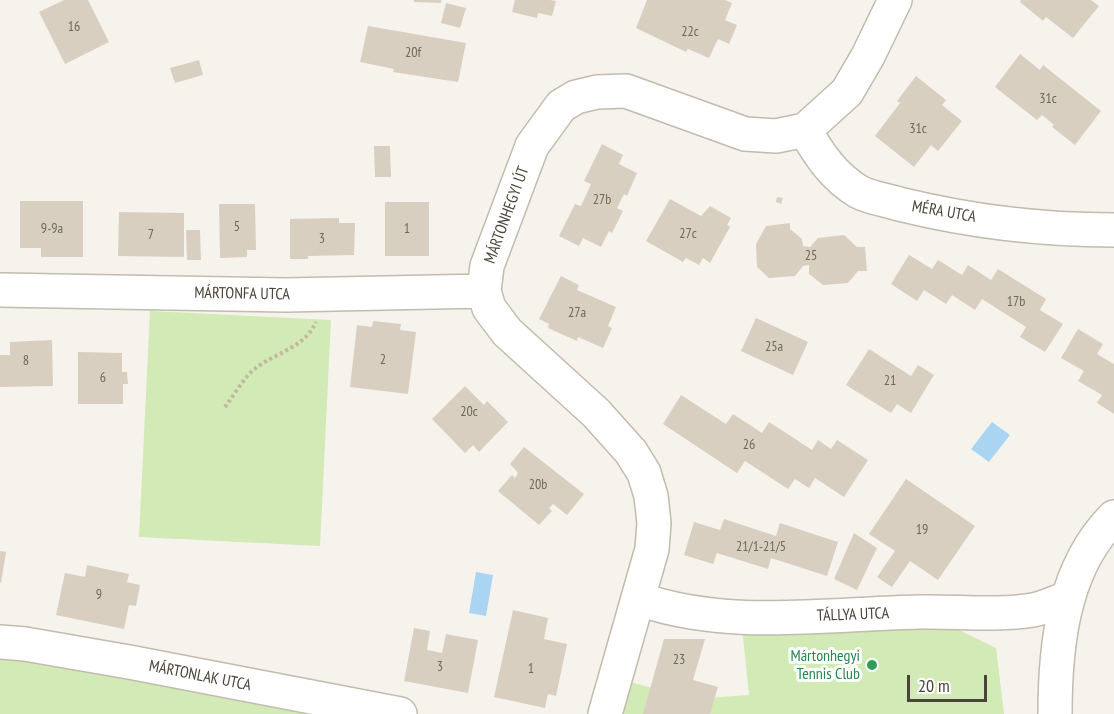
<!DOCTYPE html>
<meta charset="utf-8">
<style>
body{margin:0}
#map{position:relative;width:1114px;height:714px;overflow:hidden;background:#f6f3ec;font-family:"PT Sans Narrow",sans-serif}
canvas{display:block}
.scale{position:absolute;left:907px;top:675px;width:80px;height:27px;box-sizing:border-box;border:3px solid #4b4439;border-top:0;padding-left:8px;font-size:18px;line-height:21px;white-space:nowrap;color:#4b4439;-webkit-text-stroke:4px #fff;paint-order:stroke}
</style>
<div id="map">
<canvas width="1114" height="714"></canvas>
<div class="scale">20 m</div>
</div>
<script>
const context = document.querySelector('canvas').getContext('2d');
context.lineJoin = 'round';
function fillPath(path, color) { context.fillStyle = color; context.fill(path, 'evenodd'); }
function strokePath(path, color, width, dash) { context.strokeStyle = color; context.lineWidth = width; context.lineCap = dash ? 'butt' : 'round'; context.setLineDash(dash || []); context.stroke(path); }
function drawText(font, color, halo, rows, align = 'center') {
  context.font = font + ' "PT Sans Narrow",sans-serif'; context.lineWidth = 6; context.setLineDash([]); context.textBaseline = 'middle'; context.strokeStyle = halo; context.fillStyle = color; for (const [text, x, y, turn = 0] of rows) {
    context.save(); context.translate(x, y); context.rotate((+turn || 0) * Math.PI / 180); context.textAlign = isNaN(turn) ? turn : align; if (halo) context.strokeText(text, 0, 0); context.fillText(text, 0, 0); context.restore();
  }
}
fillPath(new Path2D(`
 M150,311L331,320L320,546L139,537Z
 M922,612L996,648L1004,714H617L626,681L693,699L749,695L741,617Z
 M0,642L400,714H0Z`), '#d2eab5');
fillPath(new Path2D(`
 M992,422L1010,435L989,462L971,449Z
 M476,572L493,575L486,616L469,613Z`), '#a9d4f2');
fillPath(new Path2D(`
 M64,0H88L109,42L65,64L39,12Z
 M414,0H441V3L414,2Z
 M515,0H550L556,1L552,16L538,13L537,18L512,12Z
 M647,0H725L732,3L725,20L737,25L729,44L718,39L709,58L688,49L686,52L636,28Z
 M1021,0H1091L1099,6L1073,38L1046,17L1043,21L1020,2Z
 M446,3L466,8L460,28L441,23Z
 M368,26L466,43L458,82L393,72L394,69L360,62Z
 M1020,54L1040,70L1043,65L1101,111L1075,145L1052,127L1054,125L1042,115L1037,120L995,87Z
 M199,60L203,75L175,83L170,68Z
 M916,76L946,100L942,105L962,121L938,151L931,145L914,167L875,136L900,103L897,101Z
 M602,144L623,155L619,164L637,173L627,196L624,194L617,208L623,211L612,233L609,231L601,247L583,238L579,246L559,236L575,204L581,206L591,184L584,181Z
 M374,146H390L391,177H375Z
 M777,197L783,198L781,204L776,202Z
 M670,199L701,216L710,206L731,218L727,225L730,227L710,263L703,258L699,265L686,258L683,262L646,241Z
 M20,201H83V257H41V248H20Z
 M385,202H429V256H385Z
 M219,204H255L256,250H247V257L220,258Z
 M119,212L184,213V257L118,256Z
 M339,218V223H355L354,255L308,256V259H290V219Z
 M790,223V229L802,239L803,246L810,247L818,238L844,235L857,247H865L867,271H858L848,283L823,285L809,274V265L803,266L795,276L769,278L757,267L756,244L766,226Z
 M186,230H200L201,260H187Z
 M909,255L932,269L938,260L962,275L968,265L991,280L998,269L1046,299L1040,310L1063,324L1045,352L1020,337L1026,327L982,299L975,310L952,295L946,304L924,290L917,301L891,284Z
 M561,276L579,285L577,290L616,307L608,326L612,328L603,348L578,337L577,341L548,328L549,324L539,319Z
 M756,318L808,342L793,375L741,351Z
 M373,321L401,324L400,330L416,332L408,394L350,387L357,325L372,327Z
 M1078,329L1103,344L1097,354L1114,364V414L1097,403L1102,395L1078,381L1084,371L1061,358Z
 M52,340L53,386L0,387V355H10V342Z
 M869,349L911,376L918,365L934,375L911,413L897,404L891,413L846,385Z
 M78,352L122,353V372H127L128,384H123V404H78Z
 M465,386L484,405L487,401L508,422L479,452L473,445L465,453L432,419Z
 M681,395L726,424L733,414L762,433L769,422L812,450L818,440L831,449L837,440L868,460L844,497L815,478L809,488L795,479L788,489L745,461L737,473L663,424Z
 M524,447L584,494L567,515L553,504L549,508L552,511L539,525L498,491L512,475L515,478L518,473L510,464Z
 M906,479L975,526L938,580L910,561L892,587L877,577L895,551L869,534Z
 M724,519L776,536L780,523L838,542L827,576L771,558L768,569L717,553L713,564L684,555L694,522L720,530Z
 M854,533L877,548L857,590L834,579Z
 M0,551L6,552L1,583L0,582Z
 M87,565L129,574L127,582L140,585L136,606L129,605L124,629L56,615L65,573L85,577Z
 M513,610L548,618L544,639L567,644L556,696L548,694L545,708L494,697Z
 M414,628L430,631L427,650L442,653L446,634L478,640L468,693L404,681Z
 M664,639H705L693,680L718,687L710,714H643Z`), '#d8cfc1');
const minor = new Path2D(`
 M805,130C819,155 834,177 859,192C871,198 886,200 899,204C968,221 1043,230 1114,230
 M0,290L286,295L484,291
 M639,599C728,630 826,614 919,612C957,611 995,616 1033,610C1044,608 1056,602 1068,598
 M0,642L25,644L129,662L400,714
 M605,714L652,549L654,523L651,496L644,473L631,452L596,413L507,332L489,308L484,291L487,266L532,146L561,106L576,97L597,92L626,91L745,134L776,136L805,130L847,92L868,56L895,0
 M1055,714C1055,645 1063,568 1114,517`);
strokePath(minor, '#c2bbae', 36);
strokePath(new Path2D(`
 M225,407C233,396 241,383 250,373C269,354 304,350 316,322`), '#c4b79f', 4, [3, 3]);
strokePath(minor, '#fff', 33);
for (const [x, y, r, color] of [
 [872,665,6,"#2e9e5b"]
]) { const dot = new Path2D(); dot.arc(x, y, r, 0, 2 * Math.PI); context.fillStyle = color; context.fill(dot); strokePath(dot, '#fff', 2); }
drawText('14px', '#6e675b', null, [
 ["16",74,27],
 ["22c",690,32],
 ["20f",413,53],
 ["31c",1048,99],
 ["31c",918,129],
 ["27b",602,200],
 ["5",237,227],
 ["9-9a",52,229],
 ["1",407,229],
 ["27c",688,234],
 ["7",151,235],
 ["3",322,239],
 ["25",811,256],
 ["17b",1016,302],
 ["27a",577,313],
 ["25a",774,347],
 ["2",383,360],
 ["8",26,361],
 ["6",103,378],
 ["21",890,381],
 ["20c",469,412],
 ["26",749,445],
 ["20b",538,485],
 ["19",922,530],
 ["21/1-21/5",761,547],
 ["9",99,595],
 ["23",679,660],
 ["3",440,667],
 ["1",531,669]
]);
drawText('16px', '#4b4439', '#fff', [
 ["MÉRA UTCA",944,212,10],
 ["MÁRTONHEGYI ÚT",507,215,-70],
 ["MÁRTONFA UTCA",242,294,1],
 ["TÁLLYA UTCA",853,615,-2],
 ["MÁRTONLAK UTCA",200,676,11]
]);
drawText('16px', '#27864d', '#fff', [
 ["Mártonhegyi",860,656],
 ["Tennis Club",860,674]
], 'right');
</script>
